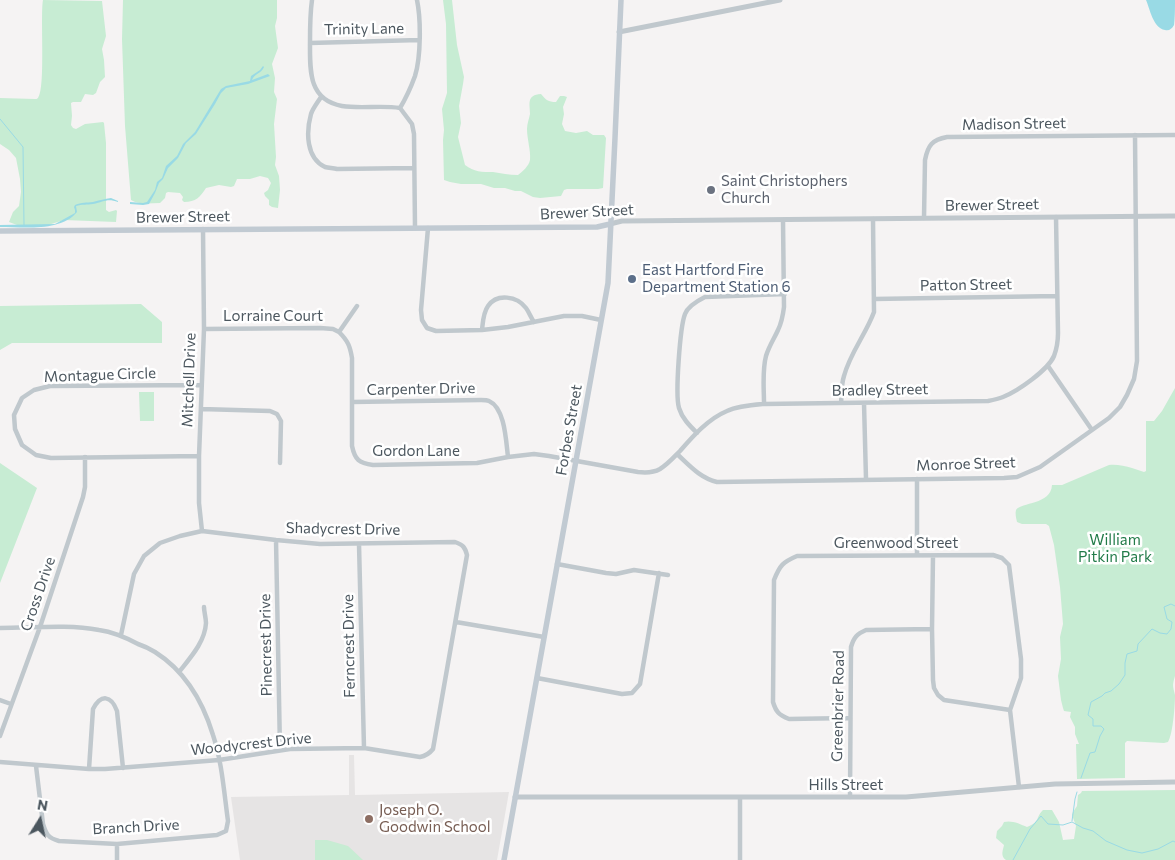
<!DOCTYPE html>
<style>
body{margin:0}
#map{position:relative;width:1175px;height:860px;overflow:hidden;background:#f5f3f3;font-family:Commissioner,sans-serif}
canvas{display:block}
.north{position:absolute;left:15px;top:795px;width:50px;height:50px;-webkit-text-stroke:4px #fff;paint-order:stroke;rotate:10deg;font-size:14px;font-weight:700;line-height:20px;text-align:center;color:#4c575f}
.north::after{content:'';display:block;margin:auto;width:18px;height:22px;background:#4c575f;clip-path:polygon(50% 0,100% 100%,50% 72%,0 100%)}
</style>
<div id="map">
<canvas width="1175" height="860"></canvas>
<div class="north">N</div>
</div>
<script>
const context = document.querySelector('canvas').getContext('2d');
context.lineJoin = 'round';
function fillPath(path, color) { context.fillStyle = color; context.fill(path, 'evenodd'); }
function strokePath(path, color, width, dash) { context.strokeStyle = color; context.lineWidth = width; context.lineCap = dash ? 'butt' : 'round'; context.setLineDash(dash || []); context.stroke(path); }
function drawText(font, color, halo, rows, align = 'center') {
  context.font = font + ' Commissioner,sans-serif'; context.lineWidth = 5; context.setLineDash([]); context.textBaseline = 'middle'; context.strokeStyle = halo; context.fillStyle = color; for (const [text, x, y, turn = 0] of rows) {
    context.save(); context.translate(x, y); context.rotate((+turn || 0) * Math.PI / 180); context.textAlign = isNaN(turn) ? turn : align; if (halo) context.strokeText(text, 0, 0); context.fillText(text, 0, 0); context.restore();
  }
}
fillPath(new Path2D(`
 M349,755H354L355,795L509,792L497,860H240L231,797L349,795Z`), '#e6e4e4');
fillPath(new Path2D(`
 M43,0L102,1L106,36L102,49L104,60L105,77L100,82L96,93L93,95L85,94L81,102H73L71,103L72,116L71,125L73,128L76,129L85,124L103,122L104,123L106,143V210L109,212L116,210L117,211L116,222L64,220L48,225H17L9,222L13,212L19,206L21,192L20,179L16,158L9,150L0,144V98L35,99C36,99 37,99 38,98C46,89 40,15 43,0Z
 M123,0H277V18L275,26L278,48L272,64L275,78L274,92L277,99L274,124L276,157L275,165L279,176L280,190L278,208L272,207L269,205V200L265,196L264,193L268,190L271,183L268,178L260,176L250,179H237L234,186L231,187L219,185L206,188C200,197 196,202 184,202L182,200L183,197L180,193L168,192L166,193L165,198L160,203C150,203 139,205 131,200L125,126L122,39Z
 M443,0H452L457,45L464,77L463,84L459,106L461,123L458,137L465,165C474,172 482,172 493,172C501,173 509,175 518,175C522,172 529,166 530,160C531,151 527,139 527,129C527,124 529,119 530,114C530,104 526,95 541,94C546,100 548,102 556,102L560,96H564L567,97L563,107L564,114L562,124L565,131L576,133L587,131L593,135H604L606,138L603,188L598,189H567L564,190L561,196L540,198L533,197L521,191H515L505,188H494L481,184H461L450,182L444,180L443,140L444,130L442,109L447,93L446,24Z
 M141,304L162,322V343H12L0,350V306Z
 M1175,388V676C1172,686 1173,686 1175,695C1175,705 1173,734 1168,742L1164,743L1127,741L1125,743V778L1077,779L1076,744H1079L1075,734V727L1070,717L1071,712L1064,711L1063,708L1061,700L1058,676L1061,659L1060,637L1063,624L1060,587L1054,545L1049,526L1046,524H1022L1017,522C1016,518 1015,513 1016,510C1021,502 1051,505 1052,485H1062L1109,465C1116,464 1125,466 1132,468C1136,469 1140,471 1144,472L1146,471V421H1154L1162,411Z
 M139,392H154V421H140Z
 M0,463L37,488L0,583Z
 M1175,790V860H1006C1000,856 1003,850 1004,845L996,838L997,831L1002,826L1004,822C1012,820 1020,824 1027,827C1041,821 1035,818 1043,810H1052L1059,822L1063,840L1074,839L1076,826L1072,815L1073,812L1077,806L1078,795L1081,793L1082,791Z
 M315,840H327L348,846L363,860H315Z`), '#c7ecd3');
fillPath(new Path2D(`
 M1146,0H1175C1175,7 1175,18 1174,25C1172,29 1169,31 1165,30C1153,28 1150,9 1146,0Z
 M263,66L264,67C262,73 254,74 252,80L268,74L270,76L248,84L226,88L221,93L215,104L196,134L186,143L178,158L168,168L163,179L159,183L155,193L149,204L143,205L130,204V202L143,203L147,202L155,190L157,182L162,178L166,166L177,156L183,144L195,132L221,89L226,86L250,81L251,76L260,70Z
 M111,198L118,201V202C107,198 104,202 93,204C87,205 82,204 76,206L77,212C61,232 23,227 0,227V225L55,224L75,213V210L74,207L75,205C82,202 86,203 93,202C99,200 105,199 111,198Z`), '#99dae5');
strokePath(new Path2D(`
 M0,119L23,147L24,225
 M1081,778L1090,753L1095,752L1100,736L1104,729L1101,726H1093V719L1088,715L1091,702L1102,696L1105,693L1111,691L1119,684L1125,675V663L1127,654L1137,651L1138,644L1152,629L1160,633L1167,634L1171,629L1172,622L1167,619L1164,607L1171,604L1175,606
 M1072,821L1075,799L1077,792
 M1013,860L1030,829L1041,816L1048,824L1063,825L1072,822L1083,828L1093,831L1106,841L1127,850L1142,853L1158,849L1173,841L1175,842`), '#99dae5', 1);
strokePath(new Path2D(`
 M312,0C310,14 310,28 310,42C310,70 308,100 342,106C361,109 381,105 400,108
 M310,43L419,40
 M321,97C318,102 313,108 311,114C306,132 306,158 325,167C329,168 333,168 337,169L414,168
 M924,218L925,160C928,145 932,140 947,137L1175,135
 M415,228L414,134L412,124L400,108C406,98 411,87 415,76C421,57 421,19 417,0
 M428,228L421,310L422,320L427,328L436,331L482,330L508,327L564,316H582L601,320
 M874,299L1057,296
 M204,329L320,328L333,329L339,332L357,306
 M482,330C483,322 483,313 488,306C497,293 517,296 526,308C529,312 531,318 534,322
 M339,332C348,341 350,346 352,358V446C355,460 359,463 373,465L477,463L508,457L534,454L549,456L638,472C646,473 653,473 660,469C668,464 674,457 680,451C693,436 708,419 727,411C738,406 752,405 764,404L988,401C993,400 998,399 1003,397C1018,391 1048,370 1054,356C1057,348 1058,341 1058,333L1056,217
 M1048,366L1092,430
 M352,402L481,400C484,400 487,400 489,401C505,408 506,441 508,457
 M841,403C842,394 841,385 844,376C850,353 866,334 874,312L873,219
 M864,403L866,479
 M764,404C764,388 762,371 766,356C769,346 774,339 778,330C782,322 783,315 784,307L783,220
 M201,409L270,411L277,414L281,421L280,463
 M697,433C689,425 682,418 679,408C675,395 680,327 685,314C688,306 697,301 705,297L785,294
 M677,454C689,465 700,478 717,482L1004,478L1017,477L1040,467L1109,418L1120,407L1127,395L1134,379L1137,361L1135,135
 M199,456L51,458L36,455L22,445L15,429L14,415L22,398L34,390L50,386L201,385
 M917,479V555
 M202,531L199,503V456L204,329L203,229
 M276,540L280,750
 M359,544L364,748
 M933,556L932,629L933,680L934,688L938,695L944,700L1010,710
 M557,564L606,573L616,574L634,570L668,575
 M456,622L544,637
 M0,628C33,628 67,624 99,630C113,632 125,637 138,644C144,646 150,649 155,652C185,671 203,702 213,735C222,762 224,792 228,821L226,831L217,835L117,844L59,841C48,838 46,834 43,824L36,766
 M179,672C190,658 205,642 206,623C206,618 204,612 204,607
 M537,678L622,694L632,693L640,684L659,573
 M0,700L11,704
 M850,718L789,719C779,715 776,712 773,702L774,580C780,565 783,562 797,556L993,555L1002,558L1009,565L1021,659V678L1010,710L1019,787
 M0,736L40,627L83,497L85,487V457
 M0,762L89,769H105L219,760L290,749L364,748L420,757C426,756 429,754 433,749L467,555C465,547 463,545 455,542L320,544L276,540L202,531L180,536L160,543L144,556L134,574L121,635
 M89,769L93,709C101,694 111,695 117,711L123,768
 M850,797L851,647C854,637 857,634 866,630L932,629
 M740,798V860
 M117,844V860`), '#c0c8cd', 4.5);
strokePath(new Path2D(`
 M619,32L780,0
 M610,224L622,221L1175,216
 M515,797H906L1055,784L1175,782`), '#c0c8cd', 5);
strokePath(new Path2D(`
 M0,231L597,227L610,224
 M504,860L608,283L615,138L621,0`), '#c1cad2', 5.5);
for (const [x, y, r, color] of [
 [711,190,5,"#6b7280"],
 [632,279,5,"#5c6f8a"],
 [369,819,5,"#8d6e63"]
]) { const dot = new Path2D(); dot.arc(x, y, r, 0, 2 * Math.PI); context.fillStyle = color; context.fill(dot); strokePath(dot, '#fff', 2); }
drawText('15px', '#4c575f', '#fff', [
 ["Trinity Lane",364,29,-1],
 ["Madison Street",1014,124,-1],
 ["Brewer Street",992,205,-1],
 ["Brewer Street",587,212,-3],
 ["Brewer Street",183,217,-1],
 ["Patton Street",966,285,-1],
 ["Lorraine Court",273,316],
 ["Montague Circle",100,375,-2],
 ["Mitchell Drive",189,380,-88],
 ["Carpenter Drive",421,389,-1],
 ["Bradley Street",880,390,-1],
 ["Forbes Street",569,430,-80],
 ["Gordon Lane",416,451],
 ["Monroe Street",966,464,-2],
 ["Shadycrest Drive",343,529,1],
 ["Greenwood Street",896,543],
 ["Cross Drive",38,594,-71],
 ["Pinecrest Drive",266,645,-91],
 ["Ferncrest Drive",349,646,-91],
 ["Greenbrier Road",838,706,-89],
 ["Woodycrest Drive",251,744,-6],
 ["Hills Street",846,785],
 ["Branch Drive",136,827,-3]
]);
drawText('15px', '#5b616d', '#fff', [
 ["Saint Christophers",721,181],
 ["Church",721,198]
], 'left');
drawText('15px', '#4e5e75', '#fff', [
 ["East Hartford Fire",642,270],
 ["Department Station 6",642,287]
], 'left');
drawText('15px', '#227b49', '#fff', [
 ["William",1115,540],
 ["Pitkin Park",1115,557]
]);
drawText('15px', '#785e54', '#fff', [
 ["Joseph O.",379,810],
 ["Goodwin School",379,827]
], 'left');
</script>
